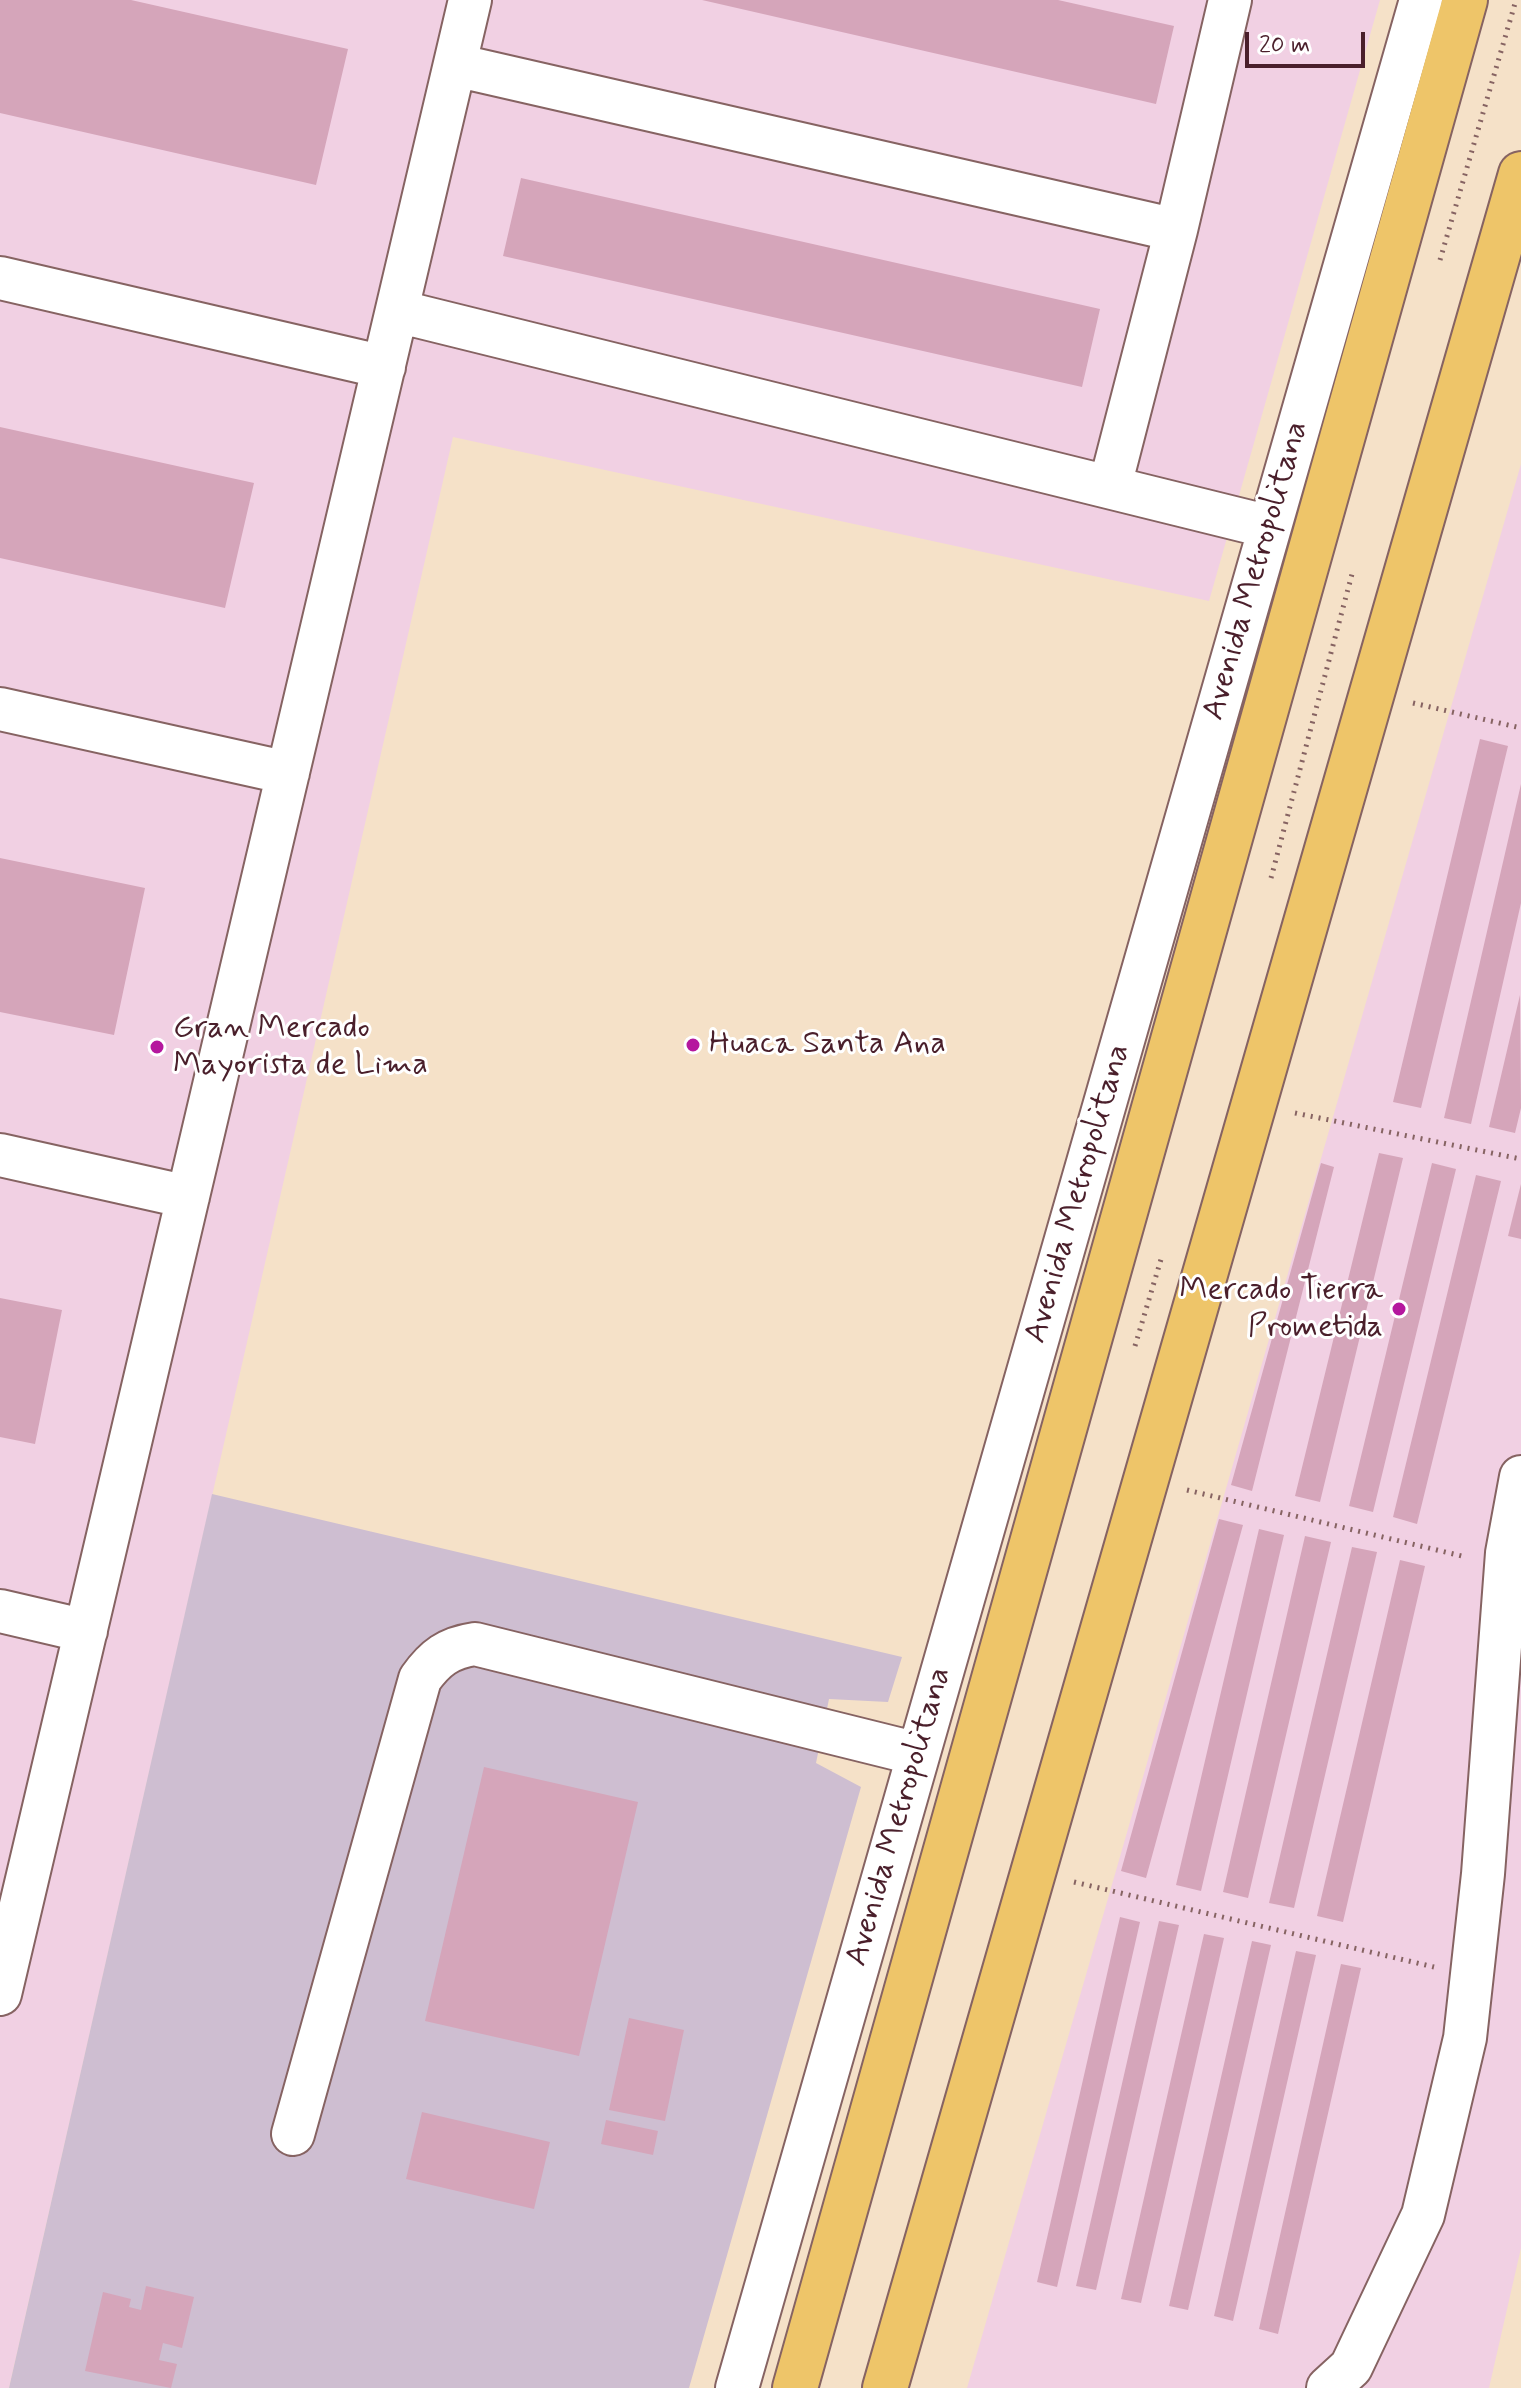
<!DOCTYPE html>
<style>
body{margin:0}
#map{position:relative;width:1521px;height:2388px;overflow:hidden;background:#f5e1c8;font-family:Mynerve,sans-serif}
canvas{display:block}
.scale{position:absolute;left:1245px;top:32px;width:120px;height:36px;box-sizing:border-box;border:4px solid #4a1f2b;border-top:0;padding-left:10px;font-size:24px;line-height:28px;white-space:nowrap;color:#4a1f2b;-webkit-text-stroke:6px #fff;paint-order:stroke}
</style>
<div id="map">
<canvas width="1521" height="2388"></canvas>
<div class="scale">20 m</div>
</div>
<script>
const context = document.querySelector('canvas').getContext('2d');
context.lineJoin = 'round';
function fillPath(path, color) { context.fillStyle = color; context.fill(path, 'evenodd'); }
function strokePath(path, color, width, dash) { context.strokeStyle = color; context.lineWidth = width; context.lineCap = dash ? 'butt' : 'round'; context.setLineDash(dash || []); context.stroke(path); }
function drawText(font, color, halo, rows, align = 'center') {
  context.font = font + ' Mynerve,sans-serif'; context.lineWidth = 6; context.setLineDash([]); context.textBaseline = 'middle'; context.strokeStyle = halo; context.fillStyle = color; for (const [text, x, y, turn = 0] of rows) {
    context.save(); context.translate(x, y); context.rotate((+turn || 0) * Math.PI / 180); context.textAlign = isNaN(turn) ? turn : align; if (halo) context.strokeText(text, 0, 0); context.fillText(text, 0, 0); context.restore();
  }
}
fillPath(new Path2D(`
 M0,0H1380L1209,601L453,437L9,2388H0Z
 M1521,464V2248L1489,2388H967Z`), '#f1d0e3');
fillPath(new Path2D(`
 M212,1494L902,1657L888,1702L829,1699L816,1763L861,1787L689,2388H9Z`), '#cebed1');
fillPath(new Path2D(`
 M0,0H131L348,49L316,185L0,113Z
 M702,0H1058L1174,26L1156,104Z
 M521,178L1100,309L1082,387L503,256Z
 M0,427L254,483L225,608L0,558Z
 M1480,739L1508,746L1421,1108L1393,1102Z
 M1521,784V903L1471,1124L1444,1118Z
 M0,858L145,888L114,1035L0,1012Z
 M1520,995L1521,1108L1515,1133L1489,1127Z
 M1379,1153L1403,1158L1320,1502L1295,1496Z
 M1321,1163L1334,1167L1252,1491L1231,1485Z
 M1432,1163L1456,1169L1373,1512L1349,1506Z
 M1476,1175L1501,1181L1417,1524L1393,1517Z
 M1521,1184V1239L1508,1236Z
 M0,1298L62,1310L35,1444L0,1437Z
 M1219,1519L1243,1525L1146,1878L1121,1871Z
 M1259,1529L1284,1535L1201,1891L1176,1885Z
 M1305,1536L1331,1542L1248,1898L1223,1892Z
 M1352,1547L1377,1552L1294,1908L1269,1903Z
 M1400,1560L1425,1566L1343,1922L1317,1916Z
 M484,1767L638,1802L579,2056L425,2021Z
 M1120,1917L1140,1922L1057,2287L1037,2282Z
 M1159,1921L1179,1925L1096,2290L1076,2286Z
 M1204,1934L1224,1938L1141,2303L1121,2299Z
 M1252,1941L1271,1945L1188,2310L1169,2306Z
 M1296,1951L1316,1955L1233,2321L1214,2316Z
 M1341,1964L1361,1968L1278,2334L1259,2329Z
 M629,2018L684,2030L665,2121L609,2110Z
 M422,2112L550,2142L534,2209L406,2179Z
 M606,2120L658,2131L653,2155L601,2144Z
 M146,2286L194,2297L182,2348L163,2343L159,2360L177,2364L171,2388L85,2371L103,2292L131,2299L129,2307L141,2310Z`), '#d5a5ba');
const minor = new Path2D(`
 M455,65L1176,230
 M0,278L384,367
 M397,311L1270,527
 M1110,486L1176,230L1230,0
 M0,709L288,773
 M0,1155L188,1197
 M0,1611L86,1631
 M0,1994L470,0
 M293,2134L420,1679C435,1658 448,1648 475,1644L918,1754
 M737,2388L1421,0
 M1328,2388L1351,2367L1423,2215L1465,2038L1483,1874L1507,1553L1521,1477`);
const major = new Path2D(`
 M795,2388L1465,0
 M885,2388L1521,174`);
strokePath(minor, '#866362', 46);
strokePath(major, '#866362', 48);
strokePath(new Path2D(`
 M1440,260L1516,0
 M1413,703L1521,728
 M1271,878L1352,574
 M1295,1113L1521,1159
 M1135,1346L1162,1256
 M1187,1490L1466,1557
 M1074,1882L1434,1967`), '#866362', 5, [2, 6]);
strokePath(minor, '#fff', 42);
strokePath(major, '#eec569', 44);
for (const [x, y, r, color] of [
 [693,1045,8,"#b5179e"],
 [157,1047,8,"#b5179e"],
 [1399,1309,8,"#b5179e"]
]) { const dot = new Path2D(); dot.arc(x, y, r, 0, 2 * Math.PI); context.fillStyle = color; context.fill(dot); strokePath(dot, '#fff', 3); }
drawText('32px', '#4a1f2b', '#fff', [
 ["Avenida Metropolitana",1257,571,-74],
 ["Avenida Metropolitana",1079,1194,-74],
 ["Avenida Metropolitana",900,1817,-74]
]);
drawText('32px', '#4a1f2b', '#fff', [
 ["Gran Mercado",173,1029],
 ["Mayorista de Lima",173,1066],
 ["Huaca Santa Ana",709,1045],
 ["Mercado Tierra",1383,1291,"right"],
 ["Prometida",1383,1328,"right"]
], 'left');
</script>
